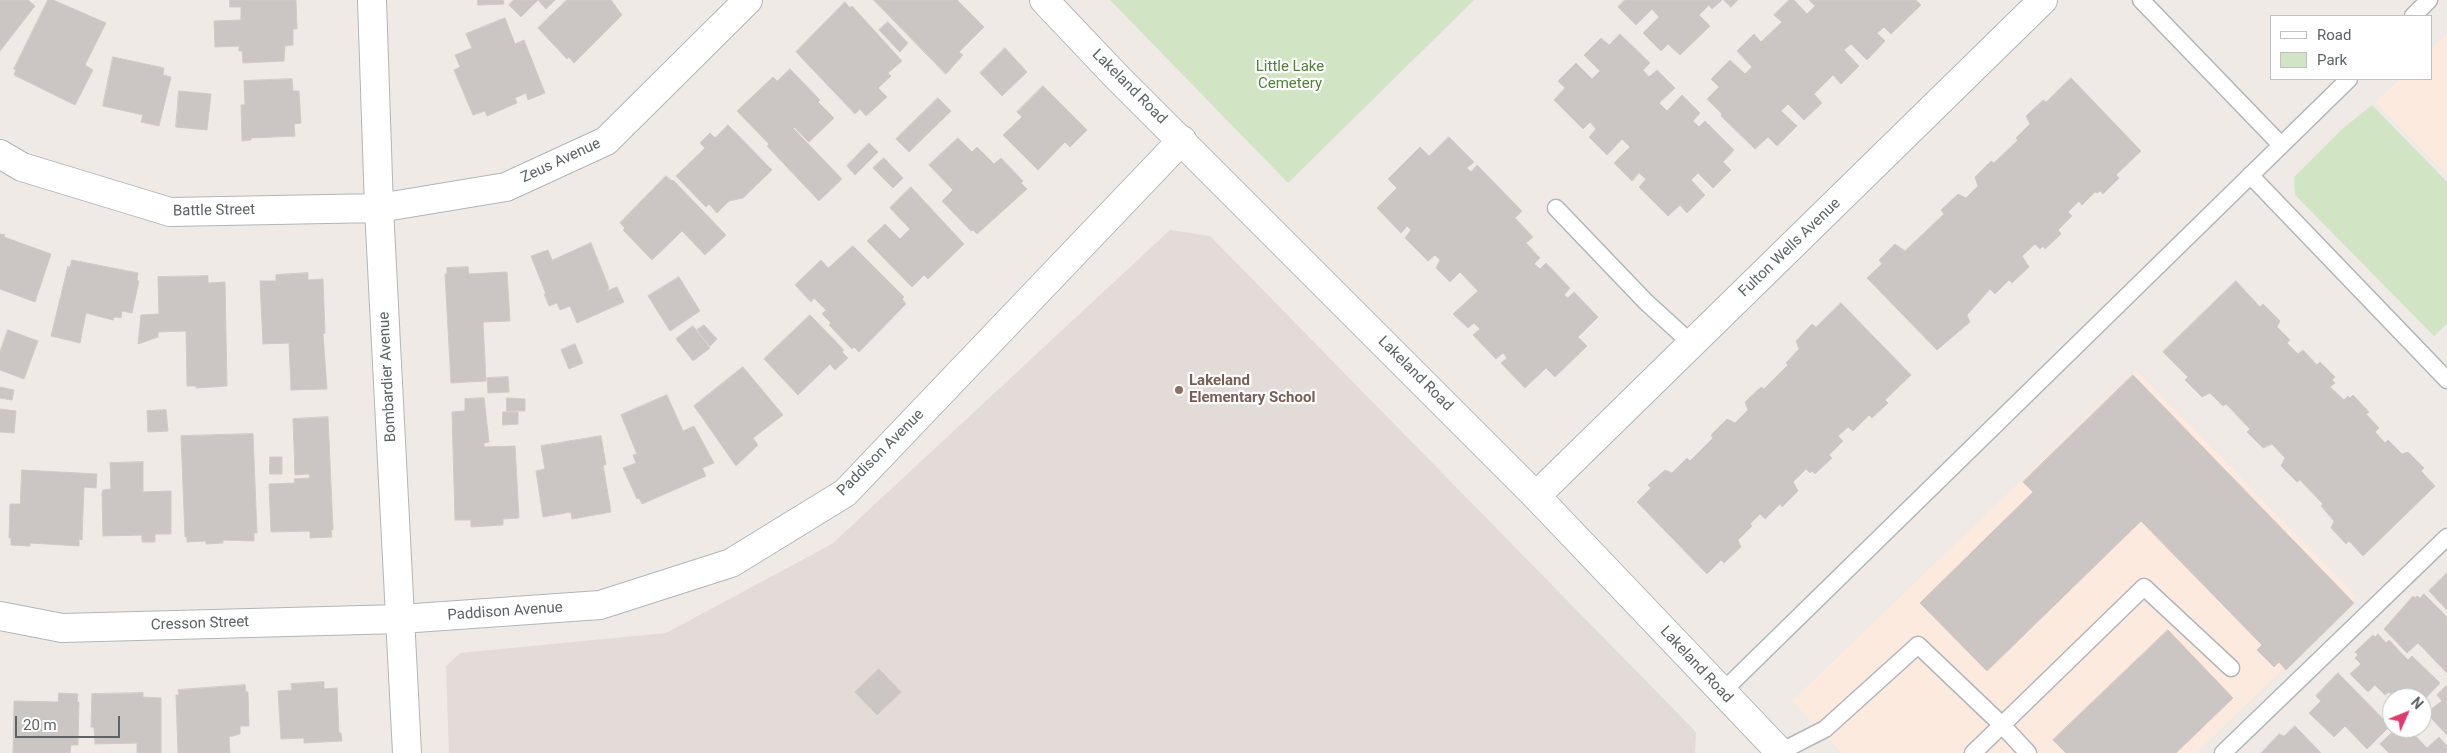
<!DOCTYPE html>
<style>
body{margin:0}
#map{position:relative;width:2447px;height:753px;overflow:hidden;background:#efeae6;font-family:Roboto,sans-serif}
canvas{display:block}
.legend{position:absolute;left:2270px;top:15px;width:162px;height:65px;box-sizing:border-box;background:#fff;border:1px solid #bfc1c2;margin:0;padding:6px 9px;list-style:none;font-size:15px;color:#5e6466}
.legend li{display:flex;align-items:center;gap:10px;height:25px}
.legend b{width:25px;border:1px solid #bfc1c2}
.north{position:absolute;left:2382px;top:688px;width:50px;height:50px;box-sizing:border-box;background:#fff;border:1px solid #bfc1c2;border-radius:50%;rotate:46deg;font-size:14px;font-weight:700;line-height:20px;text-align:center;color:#5e6466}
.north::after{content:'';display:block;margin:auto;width:18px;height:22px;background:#e13b6c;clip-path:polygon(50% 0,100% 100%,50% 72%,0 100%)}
.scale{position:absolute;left:15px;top:716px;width:105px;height:22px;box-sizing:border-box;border:2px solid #5e6466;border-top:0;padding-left:6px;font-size:15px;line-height:18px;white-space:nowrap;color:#5e6466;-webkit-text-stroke:4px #fff;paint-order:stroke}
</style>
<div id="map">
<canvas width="2447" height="753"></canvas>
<ul class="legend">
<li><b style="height:6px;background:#fff"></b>Road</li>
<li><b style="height:14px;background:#d1e5c4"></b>Park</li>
</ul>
<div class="north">N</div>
<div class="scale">20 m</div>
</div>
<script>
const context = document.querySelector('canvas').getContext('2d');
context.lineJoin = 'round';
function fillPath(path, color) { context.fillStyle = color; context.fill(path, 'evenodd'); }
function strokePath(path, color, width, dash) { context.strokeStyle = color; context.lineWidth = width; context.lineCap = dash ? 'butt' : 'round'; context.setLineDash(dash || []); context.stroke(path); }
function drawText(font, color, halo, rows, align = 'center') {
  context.font = font + ' Roboto,sans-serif'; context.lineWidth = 4.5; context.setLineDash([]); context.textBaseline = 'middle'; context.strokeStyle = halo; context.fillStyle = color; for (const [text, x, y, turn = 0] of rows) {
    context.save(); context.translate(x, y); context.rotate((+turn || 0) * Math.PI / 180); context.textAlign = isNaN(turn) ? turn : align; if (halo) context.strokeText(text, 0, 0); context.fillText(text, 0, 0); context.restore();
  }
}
fillPath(new Path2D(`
 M2447,34V175L2375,102L2400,79H2431V49Z
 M2136,370L2357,597L2196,753H1842L1792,701Z`), '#fceade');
fillPath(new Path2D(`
 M1170,230L1210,236L1696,732L1695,753H449L446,666L460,653L666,633L832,544Z`), '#e2dbd7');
fillPath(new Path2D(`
 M1110,0H1474L1288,183Z
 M2372,105L2447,182V324L2434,336L2295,195L2294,177L2342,129Z`), '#d1e5c4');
const building = new Path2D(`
 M0,0H28L35,6L0,51Z
 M48,0H53L106,23L85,65L93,70L75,105L14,75L16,70L14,69Z
 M230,0H296L297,29H293V45L285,46L284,61L243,63L242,51H239V46L215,47L214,21L241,20V7H230Z
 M478,0H503L504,4L478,5Z
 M514,0H555L546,9L538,0L521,17L509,5Z
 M567,0H611L622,15L574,63L569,57L567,59L538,28Z
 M874,0H957L984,27L959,52L963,55L946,74Z
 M1625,0H1722L1712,9L1709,5L1699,15L1710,26L1680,55L1668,44L1661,51L1643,33L1659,17L1652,9L1636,25L1618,7Z
 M1724,0H1738L1731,7Z
 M1789,0H1794L1807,14L1815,6L1809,0H1916L1921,5L1891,34L1884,27L1877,33L1885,41L1867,60L1851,44L1844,50L1859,66L1841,84L1833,75L1814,94L1822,103L1804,120L1788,104L1781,111L1797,126L1777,146L1768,137L1755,149L1721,116L1722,114L1707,99L1719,87L1711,79L1730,60L1745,74L1752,67L1737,51L1754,34L1761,42L1782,22L1774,15Z
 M845,2L850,8L852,6L902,61L888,73L891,76L878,88L887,97L866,116L860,109L855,114L796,52Z
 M505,18L515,44L524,40L545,93L528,100L526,93L515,98L517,103L487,116L485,111L473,115L454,70L460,67L455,55L472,48L466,34Z
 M888,22L908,43L900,52L879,30Z
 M1620,34L1650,63L1643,70L1649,77L1657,70L1675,88L1659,103L1667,111L1682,95L1700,113L1693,121L1699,127L1705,121L1734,150L1723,162L1731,170L1713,188L1698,173L1691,180L1705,195L1687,213L1680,205L1668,216L1639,187L1646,179L1639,173L1632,181L1614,163L1630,147L1622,139L1607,155L1589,137L1596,129L1590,122L1583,129L1554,100L1565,88L1558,81L1576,63L1592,79L1600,71L1584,55L1601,38L1609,45Z
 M1005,48L1027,72L1002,96L980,73Z
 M113,57L164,68L163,75L171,77L159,126L141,122L143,115L103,106Z
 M790,69L820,100L818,102L834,118L809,142L794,127L793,128L842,179L819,201L767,146L769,144L737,111L773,77L777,81Z
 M2071,78L2141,151L2116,175L2119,178L2103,194L2100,191L2097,193L2095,192L2082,205L2079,201L2068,212L2072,216L2058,230L2061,234L2045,249L2043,246L2040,249L2035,244L2022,256L2029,267L2012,283L2009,280L1995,294L1990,289L1967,315L1970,322L1937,350L1867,278L1882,264L1879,260L1895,244L1905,251L1944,214L1941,210L1958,194L1966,198L1978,186L1975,177L1991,161L1994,163L2018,140L2016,138L2030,124L2026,116L2043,100L2046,102Z
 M292,79L293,91H299L301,123L294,124L295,136L251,138V140L242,141L241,105H245L244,81Z
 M1043,86L1087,130L1070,147L1065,142L1038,170L1003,135L1022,117L1017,112Z
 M179,91L211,94L207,130L176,127Z
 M938,98L951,111L909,152L896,139Z
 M728,125L772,170L743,198L729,201L717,213L709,204L706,207L676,176L705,148L700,143L710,133L715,138Z
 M1449,137L1474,162L1467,168L1471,172L1477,165L1522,211L1515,218L1533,237L1526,243L1540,258L1534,264L1540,269L1546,263L1570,288L1564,295L1568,298L1574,292L1598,317L1578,337L1587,346L1555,377L1546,368L1525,388L1501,363L1507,358L1503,353L1496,359L1473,335L1480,329L1474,323L1468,328L1453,314L1478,291L1460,272L1450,282L1436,268L1440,260L1435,255L1428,261L1405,238L1411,230L1407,226L1401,233L1377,208L1397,188L1388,179L1420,147L1429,156Z
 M958,138L972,152L977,147L994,164L1001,158L1023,181L1021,183L1027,189L977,234L973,230L971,231L942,201L953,190L929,165Z
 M869,143L878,152L855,175L847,166Z
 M884,158L903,178L893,188L873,168Z
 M666,176L672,181L673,180L726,235L705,255L682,231L652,260L623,230L625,228L620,223Z
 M911,187L964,244L928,279L924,275L912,287L867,241L885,224L900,239L910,229L890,208Z
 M0,234L5,235L4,237L51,254L35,302L0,289Z
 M591,243L609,288L606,291L617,287L624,302L577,323L570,306L560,310L557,303L549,306L544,294H546L531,256L548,250L552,260Z
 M853,246L904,297L902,299L906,304L859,352L854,347L852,349L829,325L831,323L822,314L826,310L814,298L811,302L795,285L821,260L828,268Z
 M72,260L138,273L137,280L139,281L132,313L122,311L121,318L114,317L113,320L86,313L80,343L51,336L68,266L70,267Z
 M468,267L469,274L507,272L510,321L483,322L486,381L451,383L445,274H447V268Z
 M308,273V280L323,279L325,333L323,334L327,389L291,390L289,343L263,344L260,281H276V275Z
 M208,276V283L225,282L227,386L196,388V386H187L186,331L158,332V337L138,344L141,315L159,314L158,277Z
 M679,277L700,311L670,331L648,296Z
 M2236,281L2260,307L2263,304L2280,321L2277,327L2290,340L2287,343L2298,354L2303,350L2317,365L2320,362L2335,377L2332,380L2335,383L2330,387L2344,400L2348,396L2350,398L2353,395L2369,412L2366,414L2379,428L2375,432L2385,443L2388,440L2402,454L2408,452L2424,468L2421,471L2435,486L2363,556L2349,541L2346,544L2331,528L2334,521L2321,506L2323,504L2300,480L2297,482L2281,466L2285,458L2272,444L2263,448L2247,432L2250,429L2226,404L2223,406L2210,393L2202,397L2185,380L2188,377L2163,352Z
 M1841,303L1911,375L1885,400L1888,403L1872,418L1869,415L1853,431L1848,427L1838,436L1843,441L1829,455L1832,458L1815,474L1812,471L1810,473L1806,469L1793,482L1798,491L1782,507L1780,504L1765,519L1760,514L1750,524L1752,526L1738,540L1741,547L1724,563L1721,560L1707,574L1637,502L1651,488L1648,485L1665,470L1672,473L1687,458L1690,461L1713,438L1711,435L1727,419L1735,423L1748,410L1745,402L1761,387L1764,389L1788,365L1786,363L1799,349L1796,341L1812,324L1816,327Z
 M810,315L844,350L842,352L848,358L835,370L830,364L798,395L764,359Z
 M704,325L717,339L710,346L697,330Z
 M693,326L710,348L693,361L676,339Z
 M8,330L38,341L24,379L0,370V352Z
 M575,344L583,363L569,369L561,350Z
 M743,367L783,415L753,438L758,445L736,466L694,406Z
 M2133,375L2354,603L2286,670L2279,662L2274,667L2257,650L2262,645L2141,521L1987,671L1920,603L2033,492L2023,482Z
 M508,377L509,392L488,393L487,378Z
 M0,387L14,390L12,400L0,398Z
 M667,395L683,431L694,426L714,463L702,468L706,476L642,504L639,498L637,499L623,468L636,463L633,455L637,454L621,415Z
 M484,398L489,442L484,443V447L515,446L519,518L503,519V525L471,527V520H455L452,412L465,411V399Z
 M507,398L525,399V411H507Z
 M0,409L16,411L14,433L0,432Z
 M166,410L168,431L148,432L147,411Z
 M503,412H518V424L503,425Z
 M328,417L333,530H331L332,537L310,538V531L271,532L269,484L295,483L294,479L310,478L309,474L295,475L293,419Z
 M253,434L257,533H254V541L223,540V543L206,544V541L187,542V537H185L181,436Z
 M601,436L606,465H603L611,512L572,519L571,512L543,517L536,471L545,469L541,446Z
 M270,457H282V474H270Z
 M143,462V492L171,491V534H155V542H142V535L103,536L102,493L103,490L111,489L110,463Z
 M22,470L97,474L96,488L84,487L82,540L79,539V546L30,543V546L11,545V538H9L10,504H20Z
 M2447,573V610L2429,591Z
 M2424,594L2447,617V673L2418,643L2407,653L2384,629L2413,596L2415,598L2417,596L2420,598Z
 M2168,630L2233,698L2176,753H2066L2053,740Z
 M2378,634L2386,643L2389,640L2408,660L2412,656L2440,683L2422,702V698H2395L2389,692L2385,695L2375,685L2368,692L2350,674L2361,664L2355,658L2358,655L2355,652L2373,635L2375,637Z
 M879,669L901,692L877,715L855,692Z
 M2338,673L2390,726L2367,749L2345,726L2334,737L2309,713L2321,701L2316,696Z
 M324,682V689L337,688L339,733H341L342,741L304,743V738L281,739L278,691L292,690L291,684Z
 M245,685L246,692H248L249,726H240V734L229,737L230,753H178L176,695H179L178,690Z
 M2446,686H2447V735L2429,716L2432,713L2430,710L2442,701L2437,695Z
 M59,693L78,694L77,702H79L78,745H71L70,753H13L14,701L58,702Z
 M143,693V697L161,698V753H137V743L95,744L94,727H91L92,694Z
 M2295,726L2321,753H2261L2279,734L2284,736Z
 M2397,728H2408L2427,748L2439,737L2447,746V753H2389L2380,744Z`);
fillPath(building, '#cbc5c3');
strokePath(building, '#d4c9c5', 1);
const service = new Path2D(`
 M2141,0L2281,145
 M2413,16L2429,0
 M2250,175L2447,380
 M1556,208L1646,302L1692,344
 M1722,692L2349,79
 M1780,752L1825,729L1918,645L2002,725L2144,587L2231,668
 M1973,753L2002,725L2028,753
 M2223,753L2447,537`);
const minor = new Path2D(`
 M372,0L379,208L407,753
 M0,154L22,167L170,212L379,208L506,187L606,141L748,0
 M1536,496L2043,0
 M0,616L62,628L401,619L600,605L731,563L845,493L1182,140`);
const tertiary = new Path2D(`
 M1044,0L1116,76L1536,496L1781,753`);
strokePath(service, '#b1b6b8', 19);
strokePath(minor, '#b1b6b8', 30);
strokePath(tertiary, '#b1b6b8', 30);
strokePath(service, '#fff', 16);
strokePath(minor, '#fff', 28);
strokePath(tertiary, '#fff', 28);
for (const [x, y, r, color] of [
 [1179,390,5,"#8d6e63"]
]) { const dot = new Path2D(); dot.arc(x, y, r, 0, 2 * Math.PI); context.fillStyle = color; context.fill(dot); strokePath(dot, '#fff', 2); }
drawText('15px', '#518139', '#fff', [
 ["Little Lake",1290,67],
 ["Cemetery",1290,84]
]);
drawText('15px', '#5e6466', '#fff', [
 ["Lakeland Road",1129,87,45],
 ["Zeus Avenue",561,161,-25],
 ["Battle Street",214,211,-1],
 ["Fulton Wells Avenue",1790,248,-44],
 ["Lakeland Road",1415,374,45],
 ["Bombardier Avenue",388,377,-93],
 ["Paddison Avenue",881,453,-45],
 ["Paddison Avenue",505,612,-4],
 ["Cresson Street",200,624,-2],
 ["Lakeland Road",1696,665,47]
]);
drawText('bold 15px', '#785e54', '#fff', [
 ["Lakeland",1189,381],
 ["Elementary School",1189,398]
], 'left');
</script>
